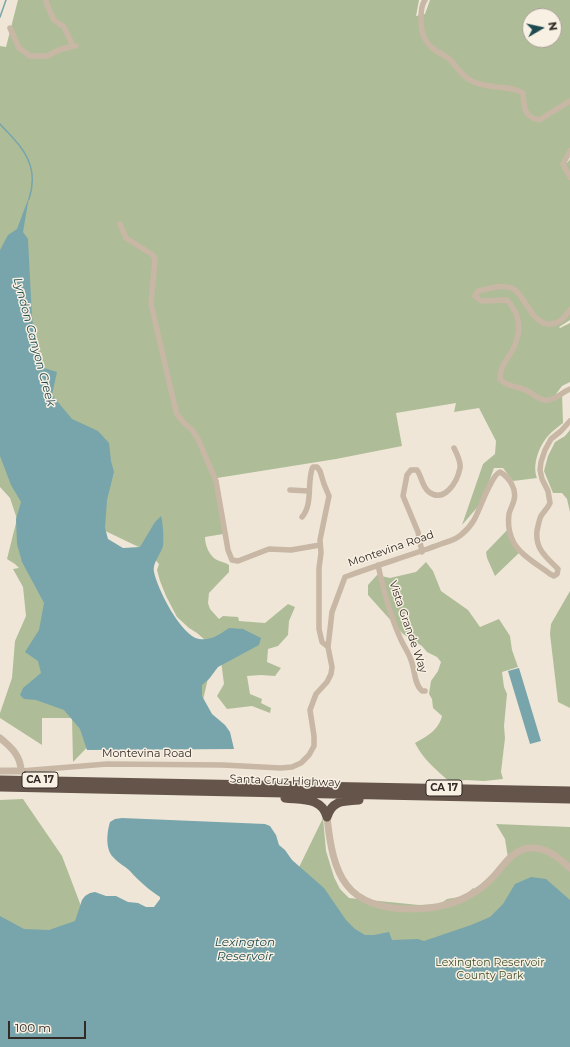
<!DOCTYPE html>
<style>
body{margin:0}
#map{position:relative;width:570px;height:1047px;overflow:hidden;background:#efe6d7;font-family:Montserrat,sans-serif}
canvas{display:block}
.north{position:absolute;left:522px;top:8px;width:40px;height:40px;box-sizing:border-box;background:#f8f0e3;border:1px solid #a9a197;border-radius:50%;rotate:81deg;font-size:11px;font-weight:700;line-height:16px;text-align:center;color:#322a25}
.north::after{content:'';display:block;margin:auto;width:14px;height:18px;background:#1d4a51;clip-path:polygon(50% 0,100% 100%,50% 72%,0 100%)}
.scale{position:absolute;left:8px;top:1021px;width:78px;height:18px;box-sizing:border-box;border:2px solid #322a25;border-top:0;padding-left:5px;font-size:12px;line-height:14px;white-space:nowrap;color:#322a25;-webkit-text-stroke:3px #f8f0e3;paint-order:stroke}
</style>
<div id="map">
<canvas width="570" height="1047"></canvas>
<div class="north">N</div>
<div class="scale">100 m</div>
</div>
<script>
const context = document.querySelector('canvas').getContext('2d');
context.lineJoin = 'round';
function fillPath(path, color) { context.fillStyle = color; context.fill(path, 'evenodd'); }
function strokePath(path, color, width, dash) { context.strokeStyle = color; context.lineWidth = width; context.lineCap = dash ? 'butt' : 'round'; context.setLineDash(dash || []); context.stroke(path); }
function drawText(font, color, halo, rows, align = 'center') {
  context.font = font + ' Montserrat,sans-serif'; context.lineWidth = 3; context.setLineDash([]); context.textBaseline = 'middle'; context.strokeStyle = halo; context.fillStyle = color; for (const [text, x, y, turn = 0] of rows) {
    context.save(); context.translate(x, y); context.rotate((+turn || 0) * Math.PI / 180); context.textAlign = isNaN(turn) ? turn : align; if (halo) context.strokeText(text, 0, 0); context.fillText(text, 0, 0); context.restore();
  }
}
fillPath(new Path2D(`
 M18,0H419L416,16L425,14L430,0H570V156L566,162L567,163L570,159V320L559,327L560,328L570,323V382L562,386L556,394L562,393L563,423C558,427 552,431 548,436C539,446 532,465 537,478L513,481L503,468H494L481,503L462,525L483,464L495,454L496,441L479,408L454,412L456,403L396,413L402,446L336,459L217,478L223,534L205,537C205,545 209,556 217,560C221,562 225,562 229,565V572L209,593L208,603L210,609L219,619L223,616L238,617L239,621L265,623L288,604L295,607L289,621L288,635L278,646L268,649L267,662L281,668L275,676L261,675L247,676L250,694L262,699L261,703L271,708L270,713L252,706L227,709L217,696L224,684L220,653L197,633L189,628L177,617L166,596L160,581L157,570L159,564L147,551L97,527L76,502L187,642L213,657L203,700L161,671L73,762L72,718H42V745L0,718V713L12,678L15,641L26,616L23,587L13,569L19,568L15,564L7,559L17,519L10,498L0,487V46L6,47ZM530,16H554V40H530Z
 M570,430V512L567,499L562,493H553L544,471L548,456L555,442L565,436Z
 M510,527L517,546L520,552L495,576L487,558L486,552Z
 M426,562L433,571L441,591L468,610L480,627L499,619L510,636L512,650L518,667L502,672L504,687L507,694L504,726L505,738L501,772L503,779L484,781L466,780L450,782C436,770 423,759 415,743C427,736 438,731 442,716L433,708L432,699L429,694L431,681L438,671L441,662L437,657L427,652L422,646L403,634L368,595V585L377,575L390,578L416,572Z
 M570,591V708L558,702L550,634L551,624Z
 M23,799L62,856L81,906L287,1023L284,898L323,818L326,851L334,877L340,889L349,898L419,905L440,904L447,899L465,896L473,888L475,890L508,858L505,839L496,824L570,827V1047H0V800Z`), '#aebd98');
fillPath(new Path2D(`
 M29,197L23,232L28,239L32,317L36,349L44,368L57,372L52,395L72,419L98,431L109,443L111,461L114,472L107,500L105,528L108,539L123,548L140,547L155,522L161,516C163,522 164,539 163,546C161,554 152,563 154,572C157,588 181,636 199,639C211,641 220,634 229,628L243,629L261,638L259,645L218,667L209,679L202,685V696L212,714L225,725L230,732L234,749L87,750L80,729L64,710L36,700L24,699L20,695L23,688L41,673L38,661L25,652L39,630L44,603L22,562L17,544L16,519L21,502L11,485L0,456V250L8,235L17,229Z
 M519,668L541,741L530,744L508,671Z
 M122,818L265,824L270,826L276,835L279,845L285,850L292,860L324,888L346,920L355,929L365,935H374L389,932L392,940L418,939L424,941L471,925L490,917L503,904L515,884L531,877L546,879L570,900V1047H0V916L24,929L49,930L75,921L82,900L85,896L90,893L95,892L106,896H116L128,902L138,903L146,907H154L160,899V897C148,889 139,881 130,871C125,866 118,863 113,857C105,849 107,832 110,822L115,819Z`), '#77a5ab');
strokePath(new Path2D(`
 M0,17L6,0
 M0,124C4,129 9,133 13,138C30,156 37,174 29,199`), '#77a5ab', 1.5);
strokePath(new Path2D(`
 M46,0L47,5L54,20L64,27L73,46H76
 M425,0C421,5 421,12 421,18C421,32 423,41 435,50C439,53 444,55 448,58C456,64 460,75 470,80C486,90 509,84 523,93C524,107 523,116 539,120L570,101
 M10,28L19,48L30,56H47L59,50L73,46
 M570,151L563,164L570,177
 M120,224L126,238L153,255L155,260L151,304L174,403L177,414L184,423L192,430L198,439L216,481L228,550L232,560L238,561L269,549L291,550L320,545
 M570,310C564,318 559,325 548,324C530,322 525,294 512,288C501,284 488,289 478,291L475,296L481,301L507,300C520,314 522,331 513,349C507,361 500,365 500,379C506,386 514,386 523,389C531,391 539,402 548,400C557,399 562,392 570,389
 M290,490L309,491
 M302,517C313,504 307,485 312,469L313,467H317L320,471L324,484L329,496L320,540L321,553L319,568V629L322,642L328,647
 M422,552L418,532L403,496L407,475L411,470H417C422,477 422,487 429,492C444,503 457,483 460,468C461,461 457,454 454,448
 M378,565C383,588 389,613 399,635C402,644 408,651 411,660C415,670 414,684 422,691H425
 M21,771L107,764L223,765L281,768L292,767L301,763L309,755L314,746V736L310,710L316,694L327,682L331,674L332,667L328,647L332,612L345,577C376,565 409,556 441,544C449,541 456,540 462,534C467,530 471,525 474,520C480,510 491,475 500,472C509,477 517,489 514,500C513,505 510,509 509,514C508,522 509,532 512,539C518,554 537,564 550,574L554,576L557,574L558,569C546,557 535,549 537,531C538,526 539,520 541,516C544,511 548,508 550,503L548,491L542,479L540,470L541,462L545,450L551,439L561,431L570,421`), '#c7b7a4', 5.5);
strokePath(new Path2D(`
 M0,738C11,747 21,756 21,771H0
 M327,817C333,875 345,909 411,909C434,909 455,905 475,892C482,888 489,882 495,875C504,865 511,853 524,849C543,844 558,857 570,868`), '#c7b7a4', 7);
strokePath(new Path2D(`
 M0,780L570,791
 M0,787L570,799
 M285,798C302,800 322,797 327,817
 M327,817C332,800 344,801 359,800`), '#645449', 9);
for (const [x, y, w] of [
 [40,780,36],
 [444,788,36]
]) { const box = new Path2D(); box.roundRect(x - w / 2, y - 8, w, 16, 3); context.fillStyle = '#f8f0e3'; context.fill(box); strokePath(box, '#322a25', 1); }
drawText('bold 10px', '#322a25', null, [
 ["CA 17",40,780],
 ["CA 17",444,788]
]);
drawText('11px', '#322a25', '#f8f0e3', [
 ["Montevina Road",391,549,-19],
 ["Vista Grande Way",408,627,71],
 ["Montevina Road",147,754],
 ["Santa Cruz Highway",285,781,2]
]);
drawText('11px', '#3e4f2a', '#f8f0e3', [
 ["Lexington Reservoir",490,963],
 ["County Park",490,976]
]);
drawText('italic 12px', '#1d4a51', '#f8f0e3', [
 ["Lyndon Canyon Creek",34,342,75],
 ["Lexington",245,942],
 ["Reservoir",245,956]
]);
</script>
